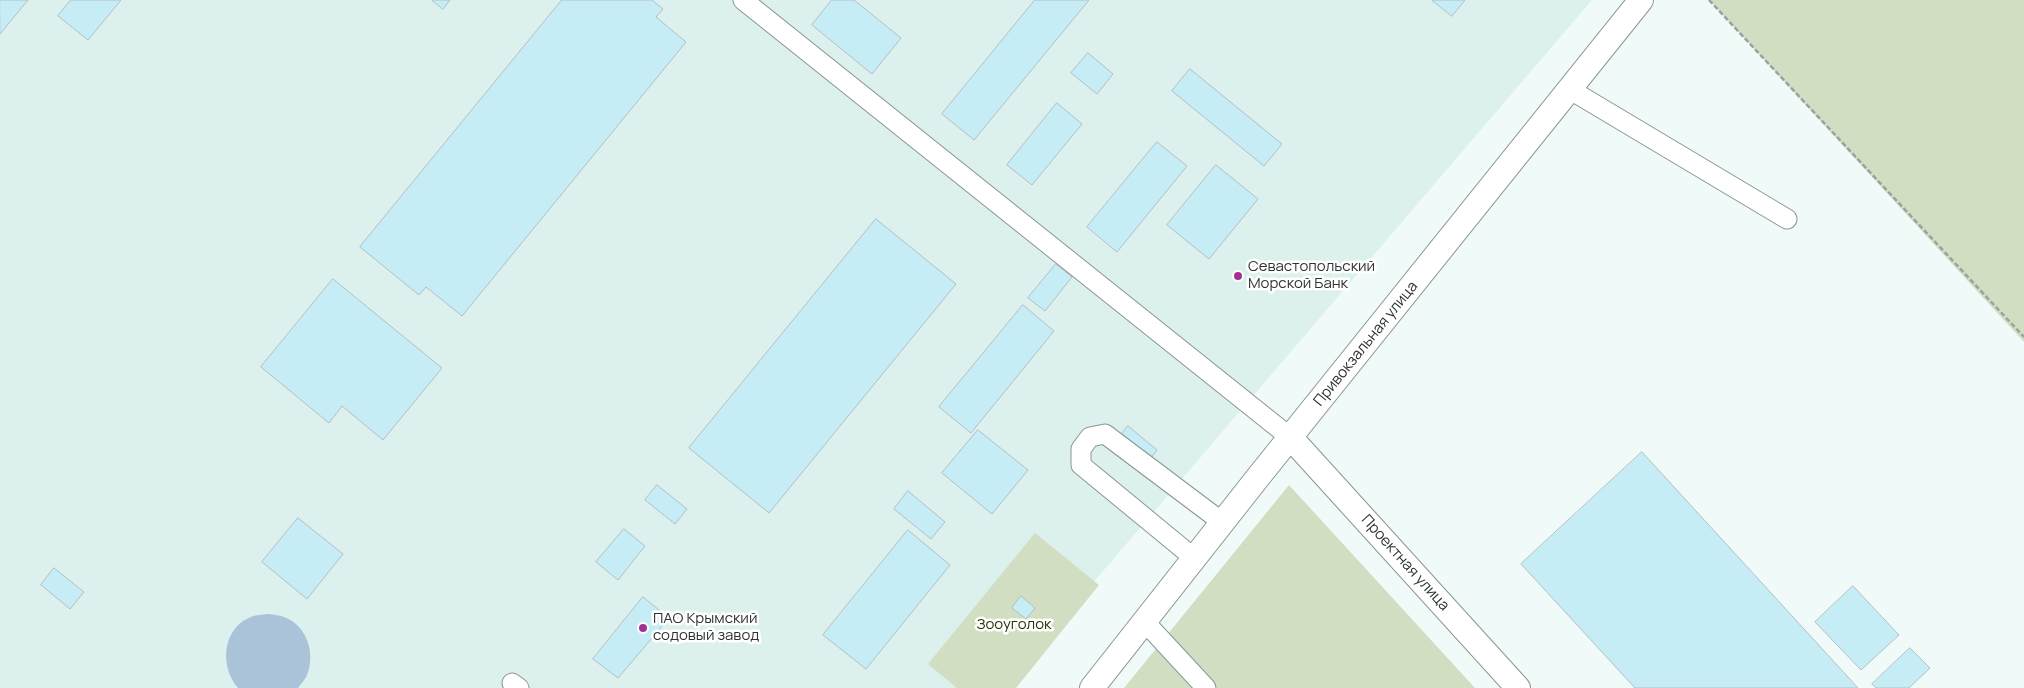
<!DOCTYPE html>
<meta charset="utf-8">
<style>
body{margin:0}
canvas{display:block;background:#f0fbf9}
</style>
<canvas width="2024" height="688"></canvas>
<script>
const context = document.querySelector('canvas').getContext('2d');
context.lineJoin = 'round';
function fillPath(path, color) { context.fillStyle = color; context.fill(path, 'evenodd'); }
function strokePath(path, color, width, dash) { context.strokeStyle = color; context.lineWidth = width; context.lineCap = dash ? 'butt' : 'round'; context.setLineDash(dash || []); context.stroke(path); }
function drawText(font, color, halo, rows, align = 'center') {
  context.font = font + ' Manrope,sans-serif'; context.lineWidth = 5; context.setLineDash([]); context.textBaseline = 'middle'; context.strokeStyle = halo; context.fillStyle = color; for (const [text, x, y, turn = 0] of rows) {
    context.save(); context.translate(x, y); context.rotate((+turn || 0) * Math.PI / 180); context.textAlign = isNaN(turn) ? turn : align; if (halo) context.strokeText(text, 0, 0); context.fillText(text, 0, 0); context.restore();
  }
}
fillPath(new Path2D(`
 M0,0H1592L1003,688H0Z`), '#dcf1ee');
fillPath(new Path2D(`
 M1709,0H2024V342Z
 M1289,485L1475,688H1124Z
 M1035,533L1099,585L1016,688H957L928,664Z`), '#d1dec2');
fillPath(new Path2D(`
 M269,614C274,615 279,615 284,617C306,625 315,651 308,672C307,677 302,683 298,688H238C219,666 222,627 253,616C258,615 264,614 269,614Z`), '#aac3d9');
const building = new Path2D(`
 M0,0H28L0,34Z
 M71,0H121L88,40L58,16Z
 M432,0H450L443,9Z
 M562,0H652L663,9L656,17L686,42L462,316L426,287L419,295L360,247Z
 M832,0H854L901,38L872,74L812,25Z
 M1035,0H1089L974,140L942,114Z
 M1432,0H1465L1452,16Z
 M1088,53L1113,74L1097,94L1071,73Z
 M1190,69L1282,144L1264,166L1172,91Z
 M1057,103L1082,124L1032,185L1007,165Z
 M1157,142L1187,166L1117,252L1087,227Z
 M1216,165L1258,199L1209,259L1167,225Z
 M876,219L956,284L769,513L689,448Z
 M1056,264L1072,277L1045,311L1028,298Z
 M333,279L442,368L383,440L342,406L329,423L261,367Z
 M1023,305L1054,331L971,433L939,407Z
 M1128,426L1157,450L1151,458L1122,434Z
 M978,430L1028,470L992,514L942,473Z
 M1642,452L1858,688H1635L1521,564Z
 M657,485L687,509L675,524L645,500Z
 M908,491L945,522L931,539L894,509Z
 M298,518L343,554L307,599L262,562Z
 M624,529L645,546L618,580L596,562Z
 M908,530L950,565L866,669L823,635Z
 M54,568L84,592L70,609L41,585Z
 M1853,586L1899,635L1861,670L1815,622Z
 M1021,596L1035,608L1026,619L1012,608Z
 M643,597L669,618L618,678L593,659Z
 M1910,648L1930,668L1909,688H1876L1872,684Z`);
fillPath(building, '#c6ecf6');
strokePath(building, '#b4bfc2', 1);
const minor = new Path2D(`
 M743,0L1291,438
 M1569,89L1787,219
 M1194,558L1081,465V449L1090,437L1105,434L1222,522
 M1144,621L1206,688
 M512,683L519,688`);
const major = new Path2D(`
 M1291,438L1518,688
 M1092,688L1259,476L1641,0`);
strokePath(minor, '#8b9594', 21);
strokePath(major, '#8b9594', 26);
strokePath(new Path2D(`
 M1709,0L2024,337`), '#9aa2a1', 2.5, [5, 2.5]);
strokePath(minor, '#fff', 19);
strokePath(major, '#fff', 24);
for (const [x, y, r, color] of [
 [1238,276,5,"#a03291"],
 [643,628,5,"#a03291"]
]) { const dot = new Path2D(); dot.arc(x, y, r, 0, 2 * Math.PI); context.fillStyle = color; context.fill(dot); strokePath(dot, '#fff', 2); }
drawText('15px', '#2f3433', '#fff', [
 ["Севастопольский",1248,267],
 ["Морской Банк",1248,284],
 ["ПАО Крымский",653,619],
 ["содовый завод",653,636]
], 'left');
drawText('15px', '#2f3433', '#fff', [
 ["Привокзальная улица",1366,344,-51],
 ["Проектная улица",1405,563,48]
]);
drawText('15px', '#243506', '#fff', [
 ["Зооуголок",1014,625]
]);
</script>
